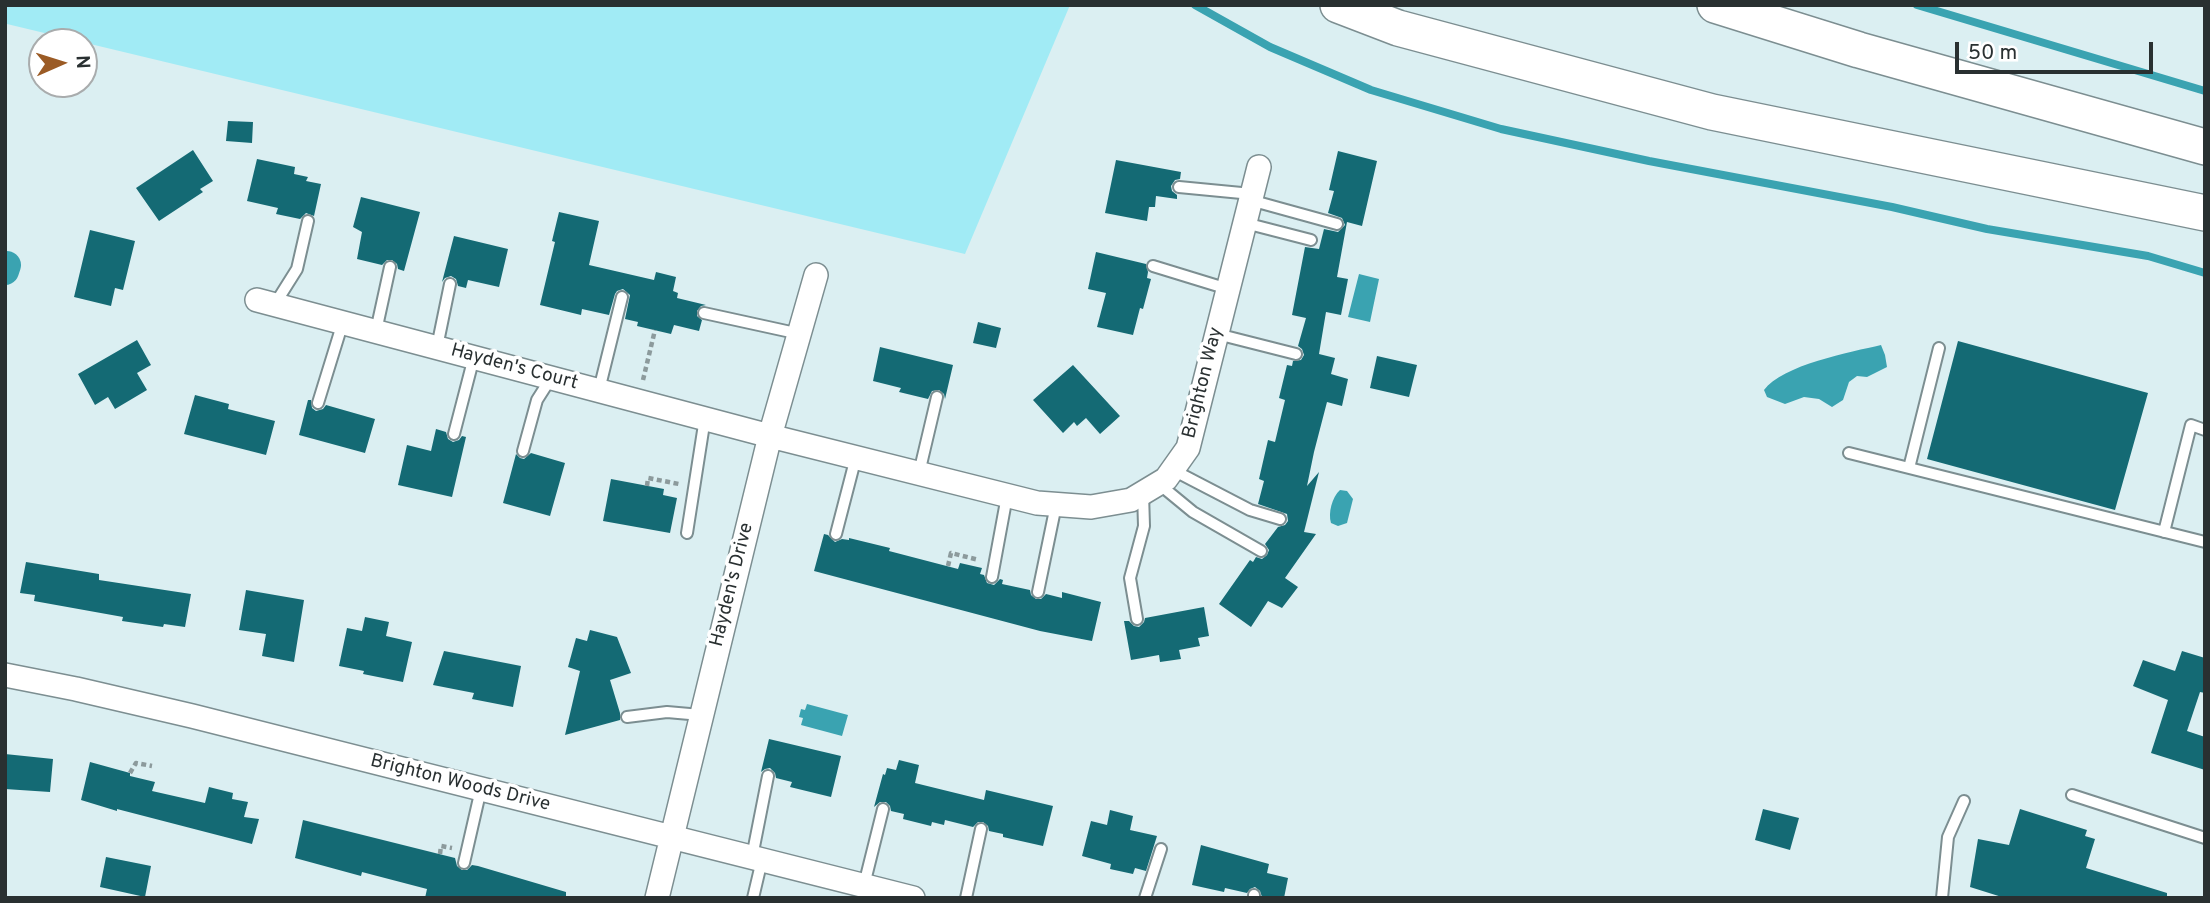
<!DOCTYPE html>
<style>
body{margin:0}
#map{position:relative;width:2210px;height:903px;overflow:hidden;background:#dbeff2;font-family:Overpass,sans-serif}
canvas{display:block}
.frame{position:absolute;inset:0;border:7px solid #293031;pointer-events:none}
.north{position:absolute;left:28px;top:28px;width:70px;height:70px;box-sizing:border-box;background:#fff;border:2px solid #a9acad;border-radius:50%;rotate:87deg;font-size:19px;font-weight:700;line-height:28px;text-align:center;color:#293031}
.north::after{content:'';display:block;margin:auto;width:24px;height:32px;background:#9b5b25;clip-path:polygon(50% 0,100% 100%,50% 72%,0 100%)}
.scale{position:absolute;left:1955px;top:42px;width:198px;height:32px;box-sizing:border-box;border:4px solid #293031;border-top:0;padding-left:9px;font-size:21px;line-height:24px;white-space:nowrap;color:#293031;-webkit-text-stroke:5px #fff;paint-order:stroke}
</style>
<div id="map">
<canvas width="2210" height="903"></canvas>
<div class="frame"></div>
<div class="north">N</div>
<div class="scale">50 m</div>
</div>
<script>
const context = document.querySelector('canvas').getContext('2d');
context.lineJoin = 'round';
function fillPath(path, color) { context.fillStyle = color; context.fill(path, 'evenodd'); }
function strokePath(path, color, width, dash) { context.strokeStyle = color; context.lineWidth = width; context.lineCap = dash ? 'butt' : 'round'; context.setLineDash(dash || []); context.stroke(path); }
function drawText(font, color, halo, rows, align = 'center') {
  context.font = font + ' Overpass,sans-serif'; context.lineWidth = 7; context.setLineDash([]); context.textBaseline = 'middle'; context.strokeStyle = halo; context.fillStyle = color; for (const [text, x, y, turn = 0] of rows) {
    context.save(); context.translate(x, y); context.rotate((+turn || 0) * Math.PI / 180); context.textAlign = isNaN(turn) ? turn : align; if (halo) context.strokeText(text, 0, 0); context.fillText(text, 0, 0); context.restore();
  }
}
fillPath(new Path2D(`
 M5,5H1070L965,254L7,24Z`), '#a1ebf5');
fillPath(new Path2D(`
 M1359,274L1379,279L1370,322L1348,317Z
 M1881,345L1885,355L1887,367L1867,377L1857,376L1849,382L1843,400L1832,407L1819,399L1804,397L1785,404L1767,397L1764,390C1782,365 1851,352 1881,345Z
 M1340,490L1347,491L1353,499L1347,523L1338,526L1331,523C1328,513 1332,497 1340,490Z
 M807,704L848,715L842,736L801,725L803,718L799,717L801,709L805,710Z`), '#3aa3b1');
strokePath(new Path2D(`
 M1195,5L1270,47L1371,90L1501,129L1649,161L1892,207L1987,229L2148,256L2205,273
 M1917,5L2205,91`), '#3aa3b1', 8);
strokePath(new Path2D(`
 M5,271L7,265`), '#3aa3b1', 28);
fillPath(new Path2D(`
 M228,121L253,122L252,143L226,141Z
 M193,150L213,181L200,189L203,192L159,221L136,188Z
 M1338,151L1377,161L1362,226L1347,222L1337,277L1348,279L1341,315L1326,312L1319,354L1335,358L1331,374L1348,379L1342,406L1327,402L1314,452L1307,486L1319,472L1304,532L1316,534L1285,578L1298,587L1282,608L1268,601L1251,627L1219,604L1250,560L1253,562L1256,557L1262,559L1267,555L1269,550L1265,544L1278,527L1285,525L1288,521L1287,514L1258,504L1264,481L1259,479L1268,440L1275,442L1285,400L1279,398L1287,365L1292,366L1293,361L1301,360L1304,355L1302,349L1298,346L1306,318L1292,315L1305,247L1319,249L1324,229L1338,232L1345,225L1342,218L1328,213L1334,191L1329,190Z
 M257,159L295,167L294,174L308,177L306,181L321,184L314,216L306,213L300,219L276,214L278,208L247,201Z
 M1116,160L1181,172L1180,179L1175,180L1171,186L1172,191L1177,195V199L1156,196L1155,207H1149L1147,221L1105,213Z
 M361,197L420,212L404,271L398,269L397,264L392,260H387L382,265L357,259L362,232L353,227Z
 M559,212L599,221L589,265L654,280L656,272L676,277L673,291L678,293L677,298L706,305L701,306L697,311V316L702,320L699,331L674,325L671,334L637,326L638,322L625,319L630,295L623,289L617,291L615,294L609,315L582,309L581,315L540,305L555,242L552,241Z
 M90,230L135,241L123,290L115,288L111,306L74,297Z
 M454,236L508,249L499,287L468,280L466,288L458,286L456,279L451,276L445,278L442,282Z
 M1096,252L1146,264L1148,272L1147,278L1151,279L1143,309L1140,308L1133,335L1097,327L1106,293L1088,289Z
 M978,322L1001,328L996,348L973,343Z
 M137,340L151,365L137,373L147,390L115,409L108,397L95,405L78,374Z
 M1958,341L2148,393L2115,510L1927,459Z
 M880,347L953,365L945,399L944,394L939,390L932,391L928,399L899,392L901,388L873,381Z
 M1377,356L1417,365L1409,397L1370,388Z
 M1073,365L1120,416L1100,434L1086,418L1077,426L1074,422L1063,433L1033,400Z
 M195,395L229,404L228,409L275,421L266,455L184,434Z
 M308,400H311L312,408L316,411L323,409L326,405L375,419L365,453L299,435Z
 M436,429L446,432L448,439L453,442L459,440L462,436L466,437L452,497L398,485L407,445L431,451Z
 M531,453L565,463L550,516L503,503L516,454L520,458L524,459Z
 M611,479L664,489L663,495L677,498L670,533L603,521Z
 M824,534L828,535L835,542L842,539L849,540V538L890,548L889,551L958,569L960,563L982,568L980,574L984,575L987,583L994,585L1000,579L1003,580L1002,584L1030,590L1031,595L1036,599H1041L1046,594L1062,598V592L1101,602L1092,641L1040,631L814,571Z
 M26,562L99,574V580L191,594L185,627L164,624L163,627L122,621L123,617L34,601L35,595L20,593Z
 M246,590L304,600L294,662L262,656L266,634L239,630Z
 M1204,607L1209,636L1198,638L1200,646L1179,650L1181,659L1160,662L1159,655L1131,660L1124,621H1129L1134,626L1139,627L1144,622L1145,618Z
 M365,617L389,622L386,636L412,642L403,682L363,674L364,671L339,666L347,628L362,631Z
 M590,630L617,637L631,673L610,680L620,713V720L565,735L580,671L568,667L576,638L587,641Z
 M444,651L521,666L513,707L472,699L474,693L433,685Z
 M2182,651L2205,658V693L2200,692L2187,731L2205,737V770L2151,753L2168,700L2133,686L2143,660L2175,671Z
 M769,739L841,756L831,797L790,787L792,782L776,778L775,773L770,768L765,769L761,772Z
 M5,754L53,759L50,792L5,789Z
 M899,760L919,765L915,783L984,800L986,790L1053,806L1043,846L1003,837V834L989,831L988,826L983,822H978L973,827L945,820L944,825L932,822L931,826L903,819L904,814L891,811L890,806L886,802H880L874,807L883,774L885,775L887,768L896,770Z
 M90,762L130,773V776L155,782L152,791L205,803L209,787L233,793L232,799L248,802L244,817L259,819L252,844L117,809V811L81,800Z
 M1763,809L1799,818L1790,850L1755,840Z
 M2020,809L2087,830L2085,836L2095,839L2086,868L2167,893V898H2005L1970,887L1978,839L2009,845Z
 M1110,810L1133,816L1130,830L1157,836L1146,871L1135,868L1133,874L1110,869L1111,864L1082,856L1091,821L1107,825Z
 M303,820L455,858L457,866L462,870H467L472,865L478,866L566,892V898H425L427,889L362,872L361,876L295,858Z
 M1201,845L1269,864L1267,873L1288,878L1284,898L1262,897L1260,891L1255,887L1250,889L1247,893L1225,888L1224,892L1192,885Z
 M106,857L151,866L145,897L100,887Z`), '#146a74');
const lane = new Path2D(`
 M1179,187L1252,194
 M1250,200L1337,224
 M1245,223L1311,240
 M1153,266L1228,289
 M275,304L297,269L308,221
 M704,313L800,334
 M376,331L390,267
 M1217,334L1296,354
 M437,347L450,284
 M599,390L622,297
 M318,403L343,322
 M454,434L474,357
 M523,451L537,400L551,378
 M1849,453L2205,542
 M1909,468L1939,348
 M1173,470L1250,510L1280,519
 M919,473L937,397
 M1159,484L1193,512L1261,551
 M2164,532L2191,425L2205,430
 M687,533L705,418
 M836,534L856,457
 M992,577L1007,496
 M1038,592L1056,505
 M1137,619L1130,578L1144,526L1143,493
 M627,717L667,712L701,715
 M2072,795L2205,838
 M752,857L768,776
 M464,863L481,789
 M864,885L883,809
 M753,898L762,860
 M966,898L981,829
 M1145,898L1161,849
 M1254,898V895
 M1942,898L1948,837L1964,801`);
const street = new Path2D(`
 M257,300L770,436L1037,503L1091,507L1131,500L1166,479L1188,448L1259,167
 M5,675L76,689L192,716L913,898
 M657,898L770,436L816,275`);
const primary = new Path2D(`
 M1338,5L1398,28L1712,112L2205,213
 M1715,5L1859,50L2205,147`);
strokePath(lane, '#7c8e91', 14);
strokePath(street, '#7c8e91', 26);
strokePath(primary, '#7c8e91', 38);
strokePath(new Path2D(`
 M643,380L655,330
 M647,486L648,478L679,484
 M948,566L951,553L979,560
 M130,773L136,763L152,766
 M440,854L441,846L452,848`), '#8c9a9c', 4.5, [5, 3.5]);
strokePath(lane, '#fff', 10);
strokePath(street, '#fff', 23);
strokePath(primary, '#fff', 35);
drawText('19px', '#293031', '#fff', [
 ["Hayden's Court",514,368,15],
 ["Brighton Way",1204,383,-76],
 ["Hayden's Drive",733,585,-76],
 ["Brighton Woods Drive",460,784,14]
]);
</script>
